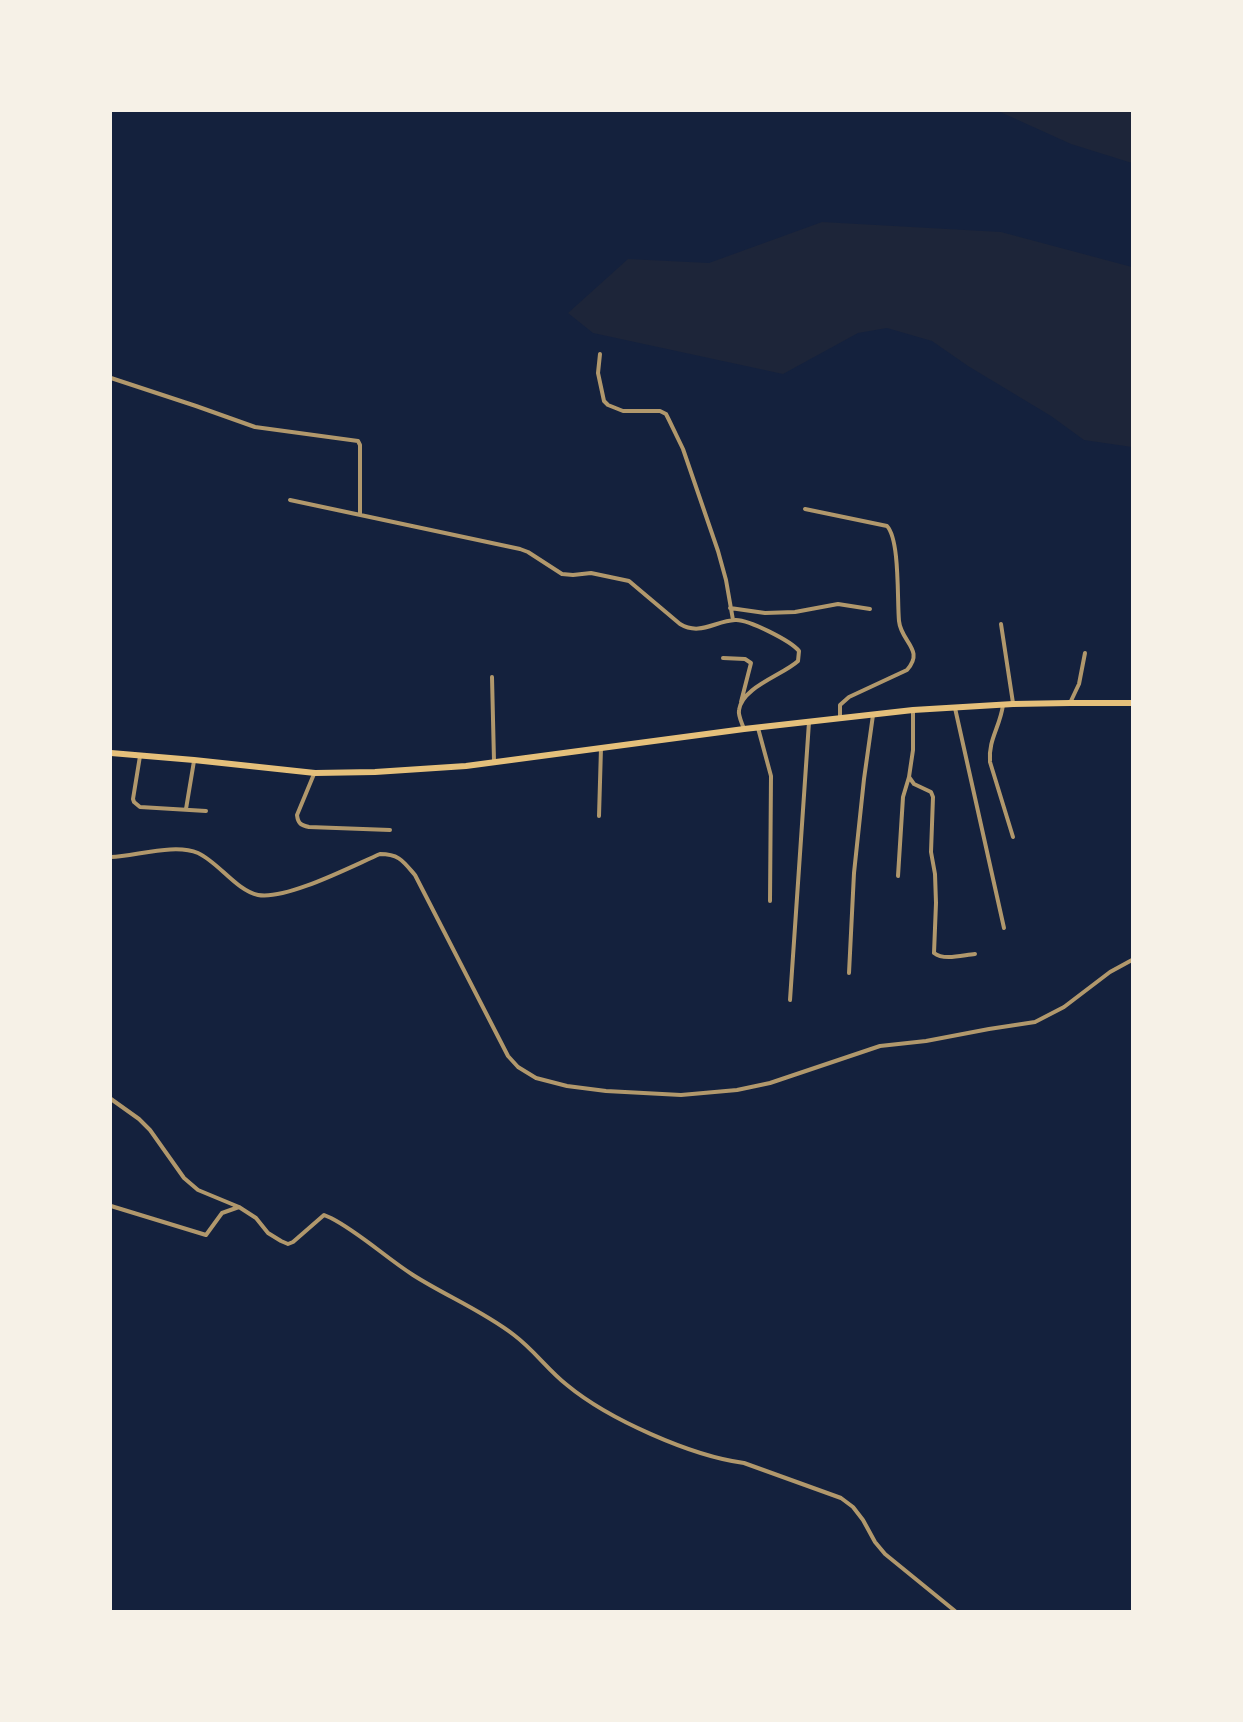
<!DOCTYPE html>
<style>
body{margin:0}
#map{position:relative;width:1243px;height:1722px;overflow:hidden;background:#14213d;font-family:"DejaVu Sans",sans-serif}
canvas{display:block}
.frame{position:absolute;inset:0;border:112px solid #f6f1e7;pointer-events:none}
</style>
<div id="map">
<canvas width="1243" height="1722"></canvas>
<div class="frame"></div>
</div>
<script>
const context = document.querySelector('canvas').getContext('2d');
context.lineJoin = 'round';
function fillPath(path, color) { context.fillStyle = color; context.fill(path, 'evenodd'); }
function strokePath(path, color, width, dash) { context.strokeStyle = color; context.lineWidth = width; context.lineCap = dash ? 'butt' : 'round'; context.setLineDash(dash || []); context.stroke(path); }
fillPath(new Path2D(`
 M998,111H1132V163L1071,144Z
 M822,222L1001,232L1132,267V447L1084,440L1051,416L968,366L932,341L887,328L858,333L783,374L593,333L568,313L628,259L709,263Z`), '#1d2539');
strokePath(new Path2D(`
 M600,354L598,373L604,401L608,405L623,411H660L666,414L669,420L683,449L718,551L726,580L733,620
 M111,378L196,406L255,427L358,441L360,445V514
 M290,500L520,549L528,552L562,574L573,575L591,573L629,581L680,624C700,636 715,621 735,620C748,619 791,641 799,651L798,661C783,675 742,687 739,710C738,716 742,723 744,729
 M805,509L887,526C900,540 897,599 899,621C901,642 925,650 907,670L849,697L840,705V718
 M730,608L765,613L795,612L838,604L870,609
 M1001,624L1013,703
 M723,658L745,659L751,663L741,702
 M492,677L494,761
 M1070,703L1079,684L1085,653
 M1003,705C1000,727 988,740 990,762L1013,837
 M955,708L1004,928
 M913,710V750L909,777L914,784L931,792L933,797L931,852L935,874L936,903L934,953C944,961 963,955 975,954
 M758,728L771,776L770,901
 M140,756L133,799L134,802L140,807L206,811
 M314,774L297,815C298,824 301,825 309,827L390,830
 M186,809L194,761
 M599,816L601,748
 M111,857C136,856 175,843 198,853C218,862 237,891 258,895C287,900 352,866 380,854C399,854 403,861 415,875L508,1056L518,1067L536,1078L567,1086L606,1091L681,1095L737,1090L770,1083L880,1046L926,1041L989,1029L1035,1022L1064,1007L1110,972L1132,960
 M898,876L903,797L909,777
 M849,973L854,873L864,779L873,715
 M790,1000L809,722
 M111,1099L139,1119L150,1130L184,1178L198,1190L239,1207L256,1218L268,1233L281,1241L288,1244L293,1242L324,1215L331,1218C360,1233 385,1257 413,1275C446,1296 483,1311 514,1335C534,1350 548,1370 567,1385C608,1419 691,1456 744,1463L841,1498L853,1507L863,1520L875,1542L885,1554L955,1611
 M111,1206L206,1235L222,1213L239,1207`), '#b1986c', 4);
strokePath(new Path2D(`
 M111,753L194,760L315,773L375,772L466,766L744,729L913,710L1013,704L1070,703H1132`), '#e5c07b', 6);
</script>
